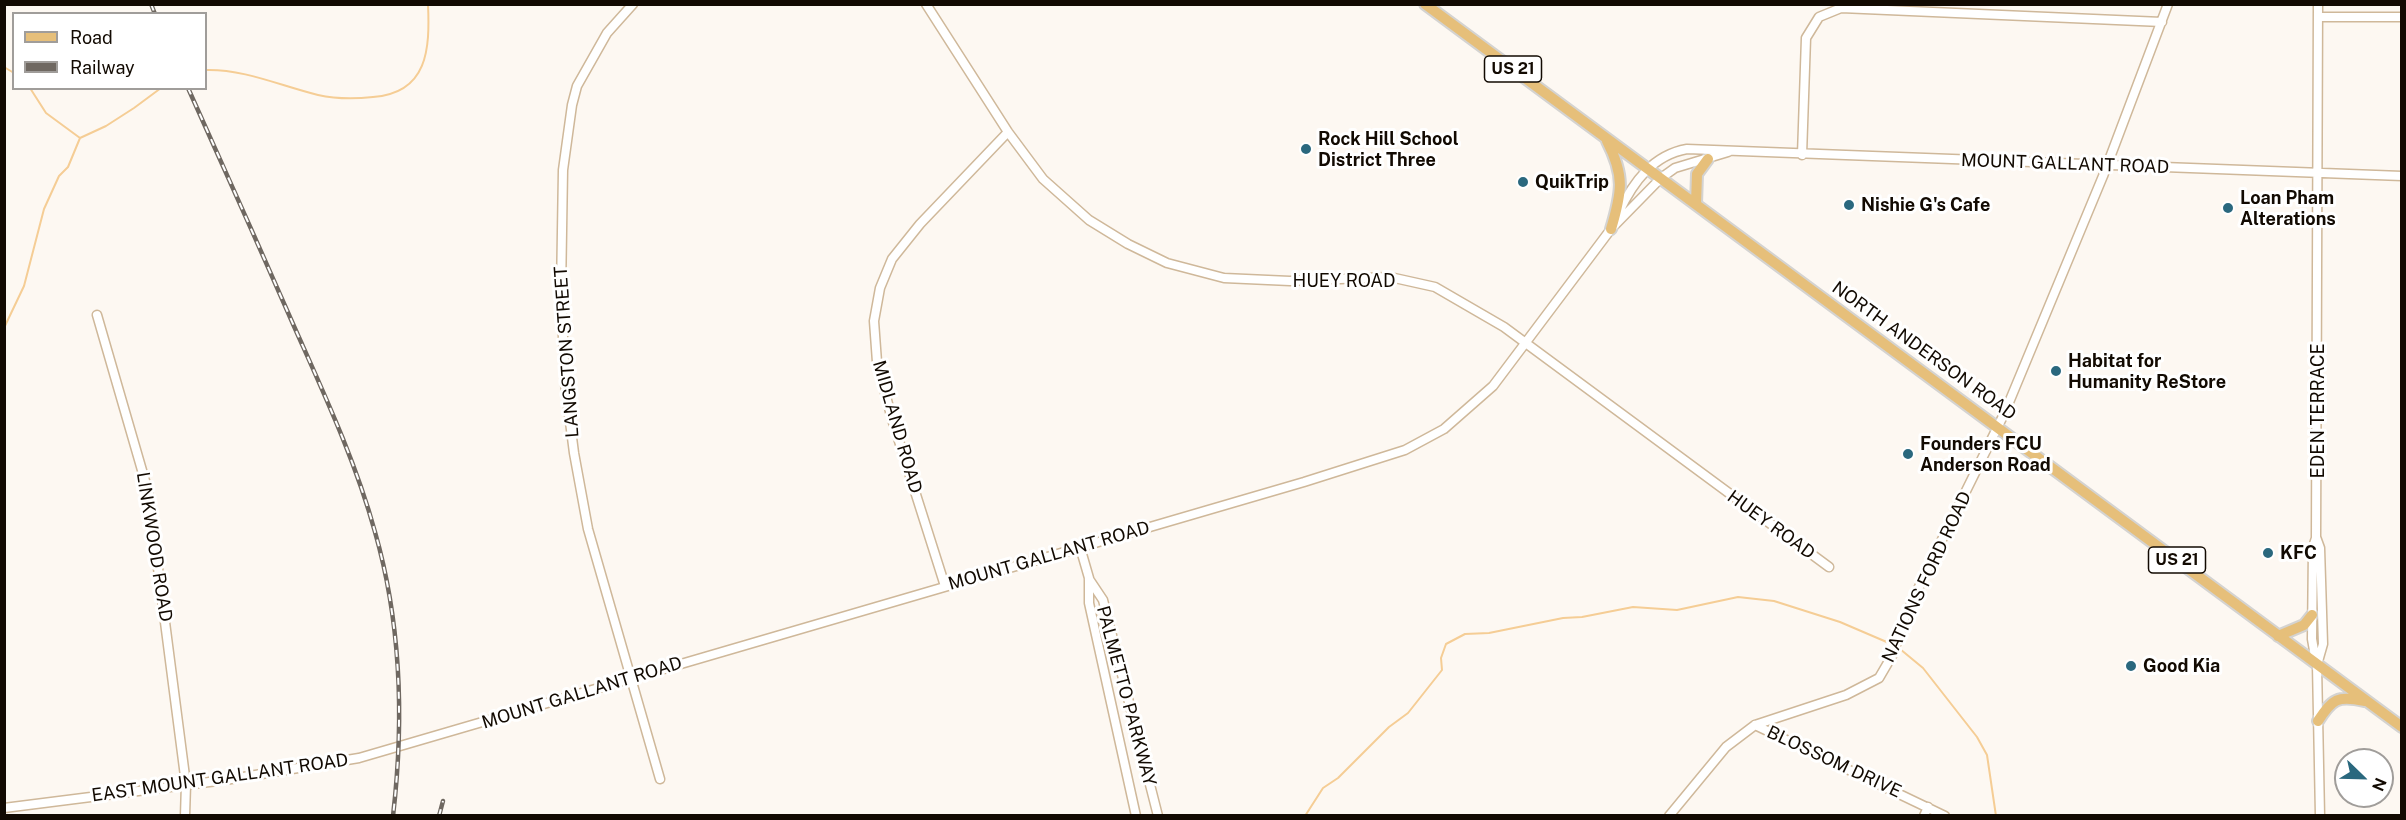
<!DOCTYPE html>
<style>
body{margin:0}
#map{position:relative;width:2406px;height:820px;overflow:hidden;background:#fdf8f2;font-family:"Public Sans",sans-serif}
canvas{display:block}
.frame{position:absolute;inset:0;border:6px solid #120a02;pointer-events:none}
.legend{position:absolute;left:12px;top:12px;width:195px;height:78px;box-sizing:border-box;background:#fff;border:2px solid #a09d9a;margin:0;padding:8px 10px;list-style:none;font-size:18px;color:#120a02}
.legend li{display:flex;align-items:center;gap:12px;height:30px}
.legend b{width:30px;border:2px solid #a09d9a}
.north{position:absolute;left:2334px;top:748px;width:60px;height:60px;box-sizing:border-box;background:#fff;border:2px solid #a09d9a;border-radius:50%;rotate:113deg;font-size:16px;font-weight:700;line-height:24px;text-align:center;color:#120a02}
.north::after{content:'';display:block;margin:auto;width:21px;height:27px;background:#2a687e;clip-path:polygon(50% 0,100% 100%,50% 72%,0 100%)}
</style>
<div id="map">
<canvas width="2406" height="820"></canvas>
<div class="frame"></div>
<ul class="legend">
<li><b style="height:8px;background:#e6bf7a"></b>Road</li>
<li><b style="height:8px;background:#6f6861"></b>Railway</li>
</ul>
<div class="north">N</div>
</div>
<script>
const context = document.querySelector('canvas').getContext('2d');
context.lineJoin = 'round';
function strokePath(path, color, width, dash) { context.strokeStyle = color; context.lineWidth = width; context.lineCap = dash ? 'butt' : 'round'; context.setLineDash(dash || []); context.stroke(path); }
function drawText(font, color, halo, rows, align = 'center') {
  context.font = font + ' "Public Sans",sans-serif'; context.lineWidth = 6; context.setLineDash([]); context.textBaseline = 'middle'; context.strokeStyle = halo; context.fillStyle = color; for (const [text, x, y, turn = 0] of rows) {
    context.save(); context.translate(x, y); context.rotate((+turn || 0) * Math.PI / 180); context.textAlign = isNaN(turn) ? turn : align; if (halo) context.strokeText(text, 0, 0); context.fillText(text, 0, 0); context.restore();
  }
}
strokePath(new Path2D(`
 M4,67L14,73
 M206,70C244,69 281,86 318,95C336,99 355,99 373,97C428,93 430,49 428,4
 M30,88L46,113L80,138
 M80,138L106,126L134,108L161,88
 M4,328L24,286L44,209L59,176L68,167L80,138
 M1900,649L1923,668L1977,737L1987,755L1996,816
 M1305,816L1323,788L1338,778L1389,727L1408,713L1442,670L1441,658L1446,644L1465,634L1489,633L1563,618L1582,617L1633,607L1677,610L1738,597L1774,601L1840,622L1889,643`), '#f5cd95', 2);
const minor = new Path2D(`
 M633,4L607,33L577,86L572,105L563,170L561,292L565,383L574,453L588,529L660,779
 M926,4L1008,132L1043,179L1089,220L1128,244L1167,263L1224,278L1290,281L1390,277L1435,287L1504,327L1829,567
 M2318,4L2316,537L2320,548L2323,644L2317,665L2320,816
 M2318,17H2402
 M1802,155L1806,38L1819,17L1841,8L2162,22
 M1619,212C1633,182 1653,155 1687,149L2402,176
 M97,315L148,491L186,784L185,816
 M1080,547L1089,578V603L1136,816
 M1089,579L1103,600L1158,816
 M945,586L892,419L877,362L874,321L880,288L892,259L920,224L1008,132
 M2316,662L2312,639L2313,547L2316,538
 M1755,725L1945,816
 M4,808L225,780L359,758L1304,482L1405,450L1444,429L1493,386L1611,229L1661,178L1675,168L1728,152
 M1669,816L1726,747L1755,725L1846,695L1879,678L1893,654L1904,619L1926,572L2005,412L2103,176L2168,4
 M1924,816L1928,807`);
const major = new Path2D(`
 M1425,4L2402,727
 M1607,141C1625,176 1622,192 1611,229
 M1696,204L1697,174L1708,159
 M2278,636L2304,625L2312,615
 M2318,721C2332,699 2338,695 2364,701`);
strokePath(minor, '#cfb89a', 11);
strokePath(major, '#d4d3d1', 14);
strokePath(minor, '#fff', 8);
strokePath(major, '#e6bf7a', 10);
const rail = new Path2D(`
 M151,4L155,14
 M188,88C225,170 261,251 297,333C326,398 356,463 375,532C401,623 404,722 393,816
 M439,816L443,801`);
strokePath(rail, '#6f6861', 4.5);
strokePath(rail, '#fff', 2, [7]);
for (const [x, y, r, color] of [
 [1306,149,6,"#2a687e"],
 [1523,182,6,"#2a687e"],
 [1849,205,6,"#2a687e"],
 [2228,208,6,"#2a687e"],
 [2056,371,6,"#2a687e"],
 [1908,454,6,"#2a687e"],
 [2268,553,6,"#2a687e"],
 [2131,666,6,"#2a687e"]
]) { const dot = new Path2D(); dot.arc(x, y, r, 0, 2 * Math.PI); context.fillStyle = color; context.fill(dot); strokePath(dot, '#fff', 2); }
for (const [x, y, w] of [
 [1513,69,57],
 [2177,560,57]
]) { const box = new Path2D(); box.roundRect(x - w / 2, y - 13, w, 26, 4.5); context.fillStyle = '#fff'; context.fill(box); strokePath(box, '#120a02', 1.5); }
drawText('bold 16px', '#120a02', null, [
 ["US 21",1513,69],
 ["US 21",2177,560]
]);
drawText('bold 18px', '#120a02', '#fff', [
 ["Rock Hill School",1318,139],
 ["District Three",1318,160],
 ["QuikTrip",1535,182],
 ["Loan Pham",2240,198],
 ["Alterations",2240,219],
 ["Nishie G's Cafe",1861,205],
 ["Habitat for",2068,361],
 ["Humanity ReStore",2068,382],
 ["Founders FCU",1920,444],
 ["Anderson Road",1920,465],
 ["KFC",2280,553],
 ["Good Kia",2143,666]
], 'left');
drawText('18px', '#120a02', '#fff', [
 ["MOUNT GALLANT ROAD",2065,164,2],
 ["HUEY ROAD",1344,281],
 ["NORTH ANDERSON ROAD",1924,351,36],
 ["LANGSTON STREET",567,352,-94],
 ["EDEN TERRACE",2318,411,-90],
 ["MIDLAND ROAD",897,427,74],
 ["HUEY ROAD",1771,525,36],
 ["LINKWOOD ROAD",154,547,81],
 ["MOUNT GALLANT ROAD",1049,556,-16],
 ["NATIONS FORD ROAD",1927,577,-65],
 ["MOUNT GALLANT ROAD",582,693,-17],
 ["PALMETTO PARKWAY",1126,696,75],
 ["BLOSSOM DRIVE",1834,762,25],
 ["EAST MOUNT GALLANT ROAD",220,778,-8]
]);
</script>
